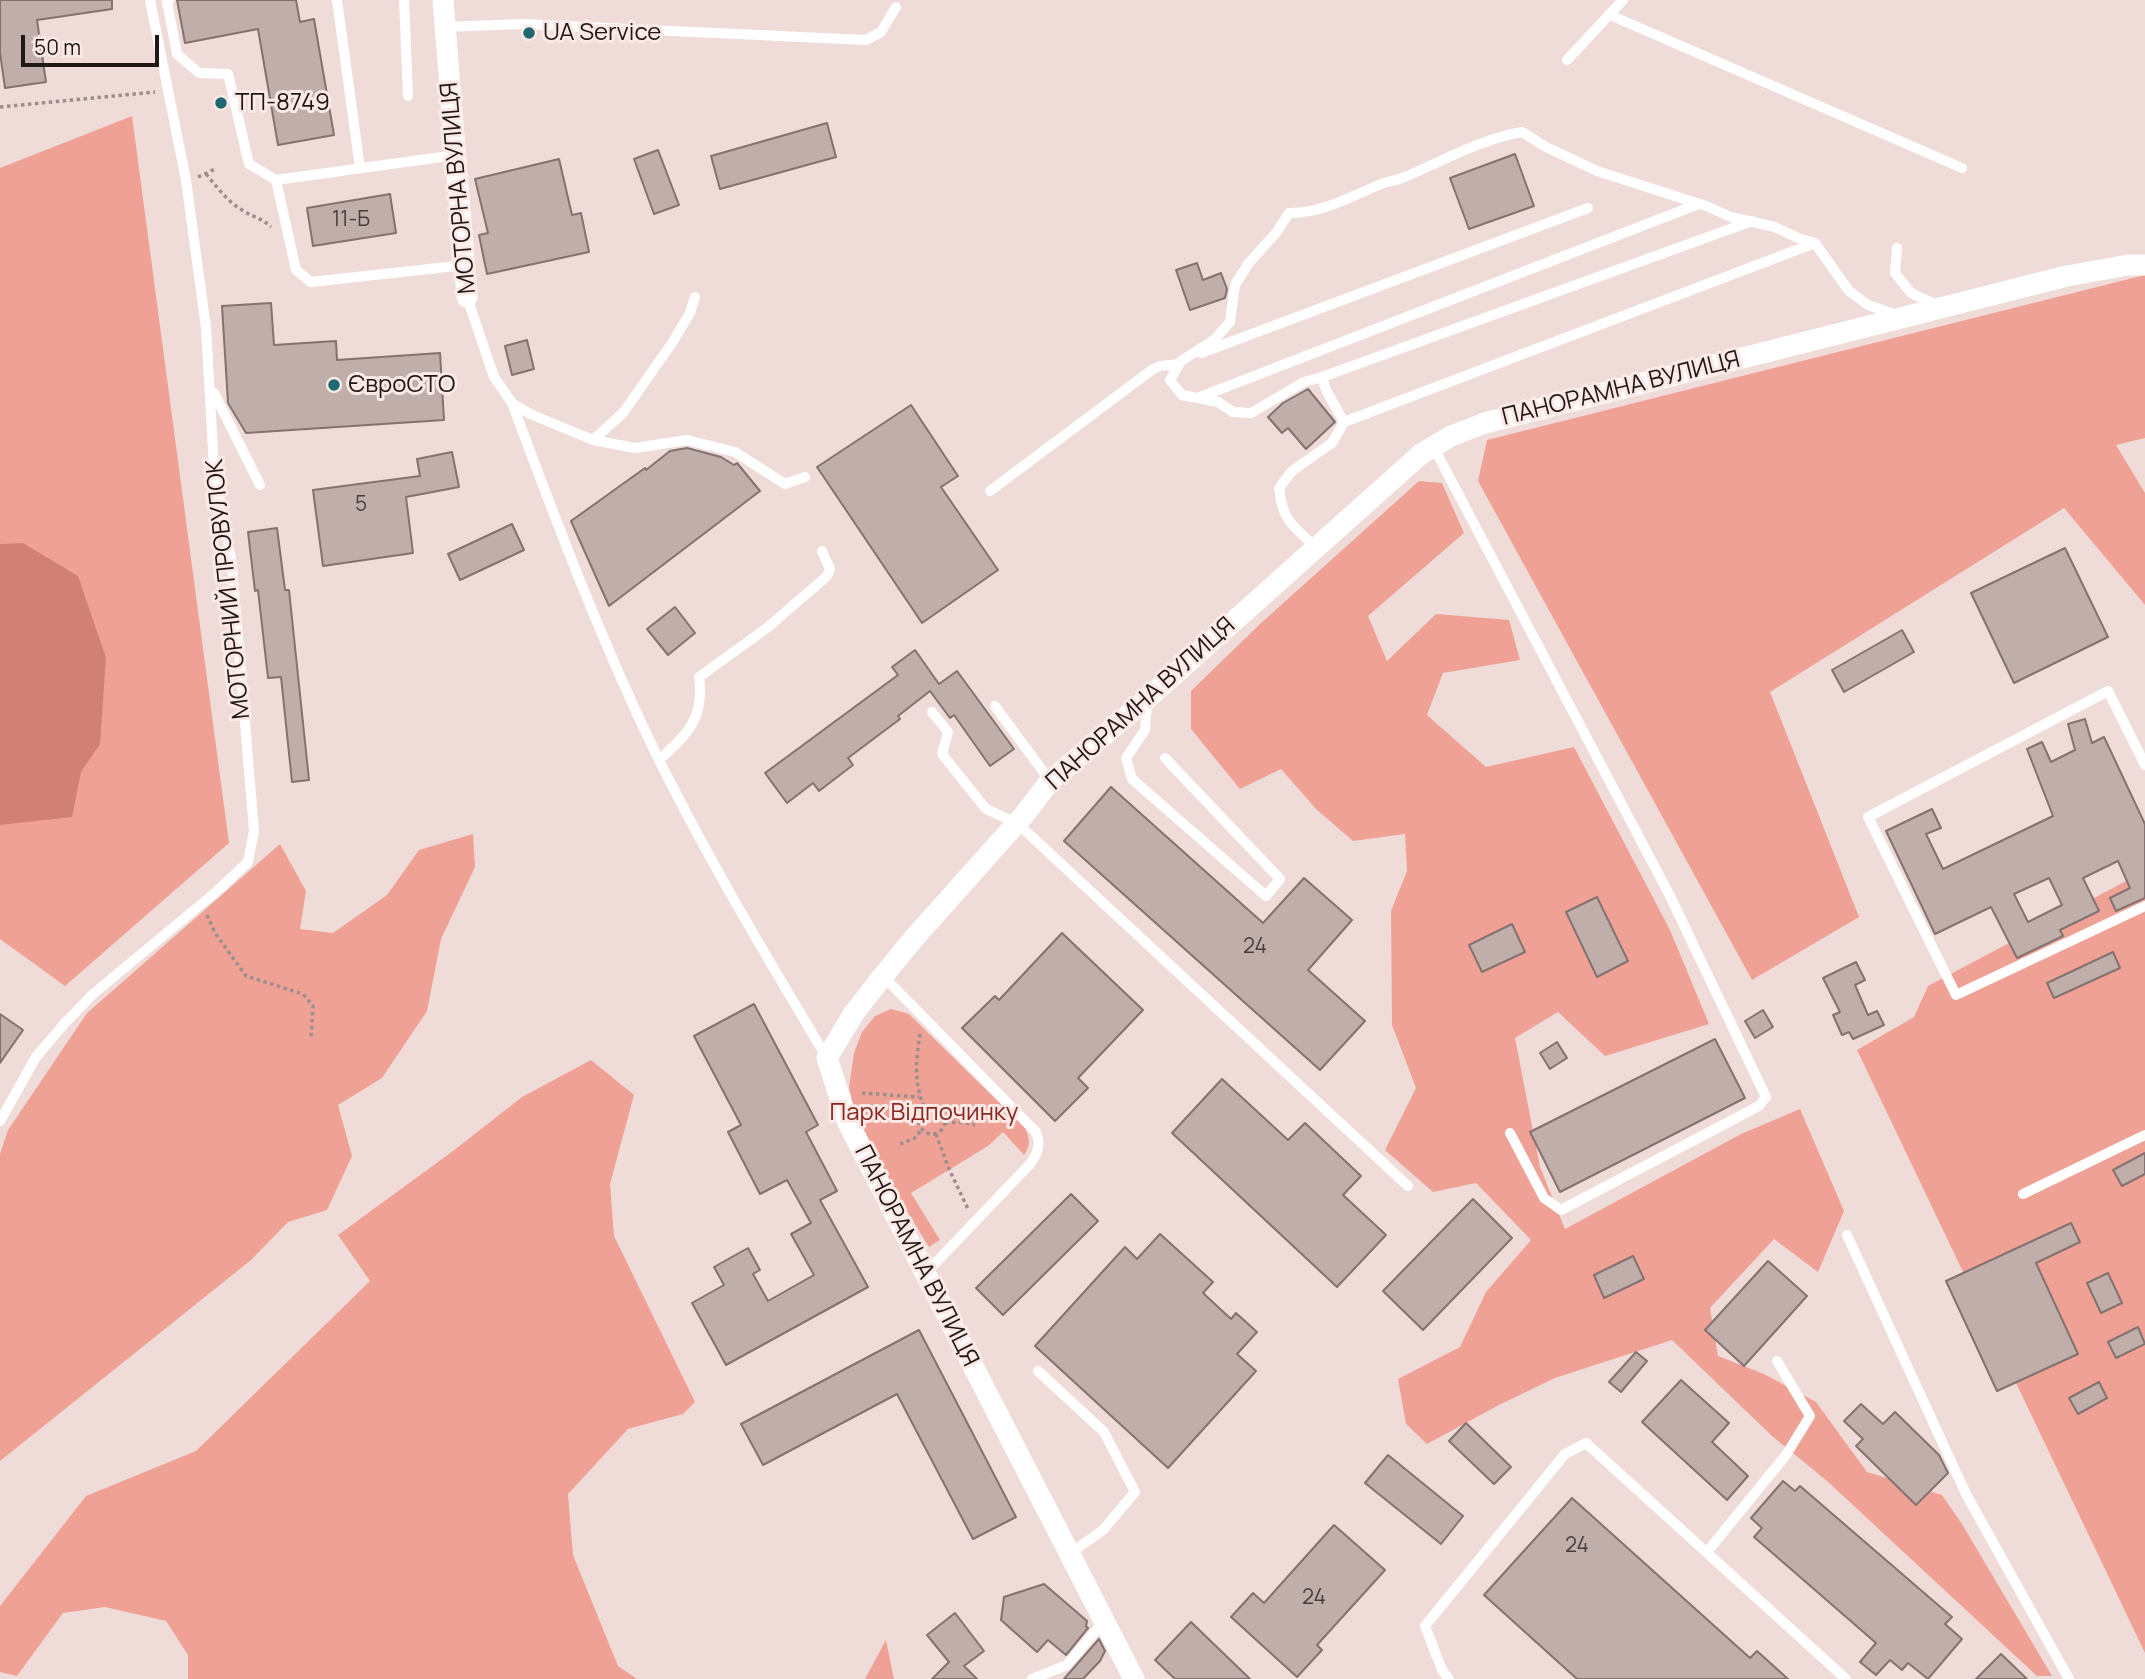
<!DOCTYPE html>
<meta charset="utf-8">
<style>
body{margin:0}
#map{position:relative;width:2145px;height:1679px;overflow:hidden;background:#efdcd9;font-family:Manrope,sans-serif}
canvas{display:block}
.scale{position:absolute;left:21px;top:35px;width:138px;height:32px;box-sizing:border-box;border:4px solid #1f1817;border-top:0;padding-left:9px;font-size:21px;line-height:24px;white-space:nowrap;color:#1f1817;-webkit-text-stroke:5px #fce9e6;paint-order:stroke}
</style>
<div id="map">
<canvas width="2145" height="1679"></canvas>
<div class="scale">50 m</div>
</div>
<script>
const context = document.querySelector('canvas').getContext('2d');
context.lineJoin = 'round';
function fillPath(path, color) { context.fillStyle = color; context.fill(path, 'evenodd'); }
function strokePath(path, color, width, dash) { context.strokeStyle = color; context.lineWidth = width; context.lineCap = dash ? 'butt' : 'round'; context.setLineDash(dash || []); context.stroke(path); }
function drawText(font, color, halo, rows, align = 'center') {
  context.font = font + ' Manrope,sans-serif'; context.lineWidth = 6; context.setLineDash([]); context.textBaseline = 'middle'; context.strokeStyle = halo; context.fillStyle = color; for (const [text, x, y, turn = 0] of rows) {
    context.save(); context.translate(x, y); context.rotate((+turn || 0) * Math.PI / 180); context.textAlign = isNaN(turn) ? turn : align; if (halo) context.strokeText(text, 0, 0); context.fillText(text, 0, 0); context.restore();
  }
}
fillPath(new Path2D(`
 M132,116L229,843L65,986L0,939V168Z
 M2145,275V438L2116,445L2145,493V605L2064,508L1770,692L1859,917L1752,980L1478,481L1487,440Z
 M1419,481L1442,483L1464,533L1368,616L1387,661L1436,614L1509,620L1520,660L1443,673L1427,715L1486,767L1574,747L1670,930L1709,1024L1605,1056L1558,1012L1515,1038L1540,1167L1565,1229L1741,1134L1800,1109L1844,1211L1818,1272L1774,1239L1710,1308L1718,1356L1764,1374L1816,1402L1867,1472L1942,1495L1962,1524L2052,1676H2037L1827,1481L1772,1436L1672,1340L1555,1378L1499,1405L1427,1444L1406,1424L1398,1379L1460,1347L1486,1292L1531,1240L1476,1183L1433,1192L1385,1150L1416,1088L1392,1025L1391,911L1407,871L1405,834L1353,841L1316,809L1281,769L1240,789L1191,729V691L1260,624Z
 M473,834L475,867L441,939L427,1011L382,1078L338,1105L352,1156L327,1210L288,1222L251,1260L0,1461V1154L8,1130L87,1013L280,844L306,891L300,929L333,933L387,895L419,850Z
 M2145,871V1653L1857,1050L1914,1017L1928,986Z
 M891,1009L909,1014L1025,1128C1030,1139 1031,1145 1024,1155L1003,1132L988,1146L911,1193L940,1240L929,1247L899,1198L854,1110L849,1087L854,1053L862,1032L875,1016Z
 M591,1060L634,1095L610,1184L614,1236L695,1402L683,1414L628,1429L568,1494L573,1555L618,1666L637,1679H188V1655L166,1621L105,1607L63,1613L17,1676L0,1672V1606L86,1496L196,1451L370,1281L338,1235L453,1151L522,1097Z
 M886,1640L894,1679H865Z`), '#f0a196');
fillPath(new Path2D(`
 M23,543L78,576L106,658L100,744L81,772L72,817L0,825V544Z`), '#d18074');
const building = new Path2D(`
 M0,0H112V9L37,20L46,82L5,88L0,53Z
 M177,0H296L300,22L314,19L334,135L278,145L258,29L185,43Z
 M827,123L836,157L720,189L711,156Z
 M658,150L679,205L654,214L634,159Z
 M1515,154L1534,206L1469,229L1450,178Z
 M559,159L572,215L581,213L589,252L487,274L479,235L488,233L475,179Z
 M390,194L396,233L313,246L307,208Z
 M1197,263L1203,280L1221,273L1227,289L1225,298L1190,310L1176,270Z
 M271,303L274,345L336,341L337,360L440,353L444,420L246,433L228,403L222,306Z
 M527,340L534,369L512,375L505,346Z
 M1308,389L1335,422L1306,449L1288,428L1282,433L1268,417L1283,403Z
 M911,405L958,476L941,487L998,570L922,623L817,467Z
 M687,448L721,457L734,465L737,463L760,491L609,606L571,521L645,468L646,470L670,451Z
 M452,452L459,487L406,497L413,553L323,566L313,490L420,476L417,459Z
 M512,524L524,550L460,580L448,554Z
 M277,528L285,590H289L309,780L292,782L281,677L268,678L258,590L255,591L248,532Z
 M2065,548L2108,637L2014,683L1971,593Z
 M675,607L695,633L668,655L647,629Z
 M1902,630L1914,652L1844,692L1832,670Z
 M915,650L939,684L957,671L1014,749L990,766L954,715L950,718L930,691L898,716L900,719L848,758L853,765L819,791L813,783L787,803L765,773L898,675L892,667Z
 M2085,719L2092,743L2104,737L2145,824V898L2116,911L2110,898L2130,888L2118,861L2083,878L2099,911L2060,930L2063,936L2017,958L1991,907L1935,934L1886,831L1932,809L1941,828L1926,834L1943,869L2053,816L2027,749L2042,742L2051,762L2075,750L2068,724ZM2049,878L2062,905L2028,922L2014,894Z
 M1111,787L1263,923L1304,878L1352,920L1308,970L1365,1021L1320,1070L1064,841Z
 M1597,897L1628,961L1597,977L1566,912Z
 M1512,924L1525,952L1482,972L1469,945Z
 M1062,933L1143,1010L1078,1078L1088,1088L1055,1121L962,1028L995,996L999,1000Z
 M2113,952L2120,968L2054,998L2047,983Z
 M1856,962L1865,980L1855,985L1868,1015L1877,1011L1884,1025L1853,1039L1849,1032L1842,1035L1833,1015L1840,1012L1823,978Z
 M754,1004L818,1125L806,1132L837,1191L820,1200L868,1287L726,1365L692,1303L724,1285L714,1267L748,1248L760,1270L753,1274L768,1301L814,1275L791,1234L811,1223L787,1180L760,1194L728,1132L741,1125L694,1036Z
 M1763,1010L1773,1027L1755,1038L1745,1021Z
 M0,1014L23,1030L0,1063Z
 M1715,1039L1745,1098L1560,1192L1530,1132Z
 M1557,1042L1567,1058L1550,1069L1540,1053Z
 M1222,1079L1288,1140L1305,1123L1361,1176L1343,1195L1386,1235L1337,1287L1172,1133Z
 M2145,1153V1174L2122,1186L2113,1170Z
 M1071,1194L1098,1221L1003,1315L976,1288Z
 M1473,1199L1512,1238L1423,1330L1383,1291Z
 M2071,1223L2080,1242L2036,1263L2078,1354L1997,1391L1946,1281Z
 M1160,1234L1213,1282L1203,1293L1231,1319L1236,1313L1257,1332L1237,1354L1256,1371L1168,1468L1035,1346L1125,1247L1137,1259Z
 M1633,1256L1644,1279L1604,1298L1594,1275Z
 M1768,1261L1807,1296L1744,1366L1705,1330Z
 M2108,1273L2122,1303L2101,1313L2087,1283Z
 M2138,1327L2145,1344L2116,1358L2108,1342Z
 M919,1330L1016,1517L973,1539L897,1394L763,1465L741,1424Z
 M1636,1352L1647,1361L1621,1392L1609,1382Z
 M1681,1380L1729,1423L1712,1442L1748,1476L1727,1500L1642,1422Z
 M2099,1382L2107,1398L2078,1414L2069,1398Z
 M1861,1404L1883,1424L1895,1412L1939,1455L1948,1473L1916,1505L1856,1446L1863,1439L1844,1421Z
 M1466,1423L1511,1467L1494,1484L1449,1441Z
 M1388,1455L1463,1516L1441,1544L1365,1483Z
 M1783,1481L1795,1491L1800,1486L1952,1617L1945,1624L1962,1639L1928,1679L1908,1663L1902,1670L1890,1660L1876,1675L1860,1662L1876,1643L1754,1537L1762,1528L1751,1518Z
 M1572,1498L1750,1658L1757,1651L1788,1679H1577L1484,1595Z
 M1334,1525L1385,1570L1317,1645L1322,1650L1297,1677L1231,1617L1253,1593L1264,1603Z
 M1044,1584L1087,1621L1086,1626L1088,1628L1066,1655L1048,1640L1037,1652L1001,1620L1004,1597Z
 M955,1613L984,1651L964,1666L977,1679H932L949,1662L927,1635Z
 M1191,1622L1250,1679H1175L1155,1660Z
 M1099,1639L1105,1651L1100,1661L1083,1679H1064Z
 M2001,1654L2027,1679H1976Z`);
fillPath(building, '#c0aeab');
strokePath(building, '#837270', 2);
strokePath(new Path2D(`
 M0,107L155,92
 M206,174C217,187 227,201 242,210C252,217 262,218 271,227
 M198,177L215,169
 M207,915L215,933L246,976L303,994L313,1006L311,1038
 M920,1034C916,1059 913,1086 926,1110
 M862,1093L919,1097
 M919 1121a13 13 0 1 1 26 0a13 13 0 1 1-26 0Z
 M945,1123L962,1122L975,1125
 M936,1134L949,1169L968,1209
 M900,1144L915,1138L922,1129`), '#9c8e8c', 3.5, [3.5, 3.5]);
strokePath(new Path2D(`
 M169,0L167,2L177,54L199,73L228,74L249,164L276,180L456,155
 M337,0L360,168
 M404,0L408,96
 M1610,15L1962,168
 M445,27L522,24L866,40L881,32L896,7
 M1567,60L1623,0
 M276,180L296,270L311,282L465,265
 M1897,248L1895,273L1911,293L1939,306
 M467,297L494,377L512,403L530,414L593,440L635,448L687,440L735,452L785,484L805,477
 M1201,353L1588,208
 M1322,377L1752,221
 M214,393L260,485
 M1200,397L1696,205
 M512,403C557,524 603,646 660,762C711,864 769,961 827,1058
 M1344,422L1815,243
 M593,440L623,413L672,343L690,313L695,297
 M1433,446L1669,894L1766,1097L1759,1106L1561,1210L1544,1198L1510,1133
 M990,491L1153,369L1160,366L1179,364
 M1317,548C1294,527 1282,521 1279,488L1292,471L1332,443L1344,422L1326,390L1322,377L1304,382L1251,413L1233,412L1218,402L1182,395L1170,380L1181,361L1214,340L1230,322L1235,285L1248,264L1276,233L1289,213C1321,214 1352,196 1381,184C1389,181 1399,180 1407,176C1445,160 1481,139 1522,132L1546,147L1597,171L1706,206L1731,217L1775,227L1798,238L1815,243L1849,291L1868,305L1897,315
 M1147,702L1145,730L1126,758L1132,779L1266,896L1280,879L1165,758
 M995,706L1050,781
 M932,712L948,732L942,754L986,809L1017,823L1408,1186
 M659,760C687,734 705,719 699,677L767,628L827,576L830,569L822,551
 M2145,765L2108,691L1868,817L1956,995L2145,906
 M883,976L1036,1132C1041,1145 1038,1153 1030,1164L925,1274
 M0,1121L36,1057L65,1023L93,994L216,892L248,862L254,831L232,566L214,468L206,328L186,180L150,0
 M2023,1194L2145,1135
 M1847,1235L1966,1494L2069,1679
 M1038,1371L1104,1432L1135,1492L1103,1530L1069,1554
 M1707,1552L1786,1455L1810,1416L1777,1361
 M1032,1679L1067,1665L1104,1621
 M1449,1679L1442,1670L1425,1626L1565,1454L1586,1443L1846,1679`), '#fff', 10);
strokePath(new Path2D(`
 M443,0L467,297
 M1134,1679L848,1123L827,1058L854,1013L883,976L915,937L1024,815L1050,781L1147,699L1421,454L1451,436L1485,423L2067,276L2128,265H2145`), '#fff', 21);
for (const [x, y, r, color] of [
 [529,33,7,"#1f6973"],
 [221,103,7,"#1f6973"],
 [334,385,7,"#1f6973"]
]) { const dot = new Path2D(); dot.arc(x, y, r, 0, 2 * Math.PI); context.fillStyle = color; context.fill(dot); strokePath(dot, '#fce9e6', 2.5); }
drawText('21px', '#473e3c', null, [
 ["11-Б",351,220],
 ["5",361,505],
 ["24",1255,947],
 ["24",1577,1546],
 ["24",1314,1598]
]);
drawText('24px', '#1f1817', '#fce9e6', [
 ["UA Service",543,33],
 ["ТП-8749",235,103],
 ["ЄвроСТО",348,385]
], 'left');
drawText('24px', '#1f1817', '#fce9e6', [
 ["МОТОРНА ВУЛИЦЯ",459,188,-95],
 ["ПАНОРАМНА ВУЛИЦЯ",1621,389,-14],
 ["МОТОРНИЙ ПРОВУЛОК",229,589,-96],
 ["ПАНОРАМНА ВУЛИЦЯ",1141,704,-42],
 ["ПАНОРАМНА ВУЛИЦЯ",916,1256,63]
]);
drawText('24px', '#88271f', '#fce9e6', [
 ["Парк Відпочинку",924,1113]
]);
</script>
